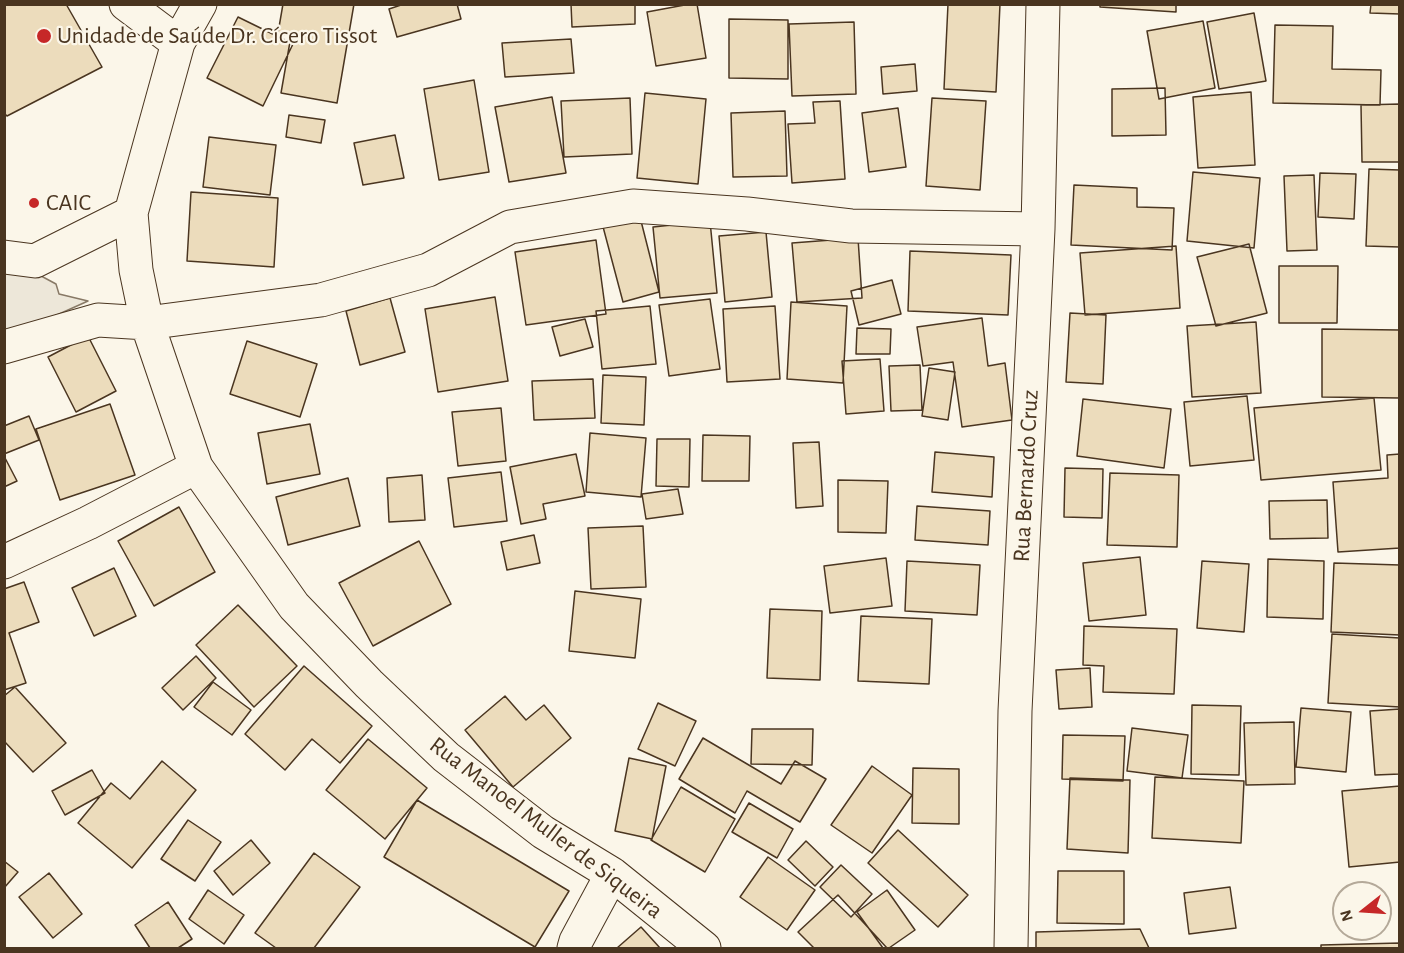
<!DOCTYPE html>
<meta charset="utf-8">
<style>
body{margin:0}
#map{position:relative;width:1404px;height:953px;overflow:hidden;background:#fbf6e9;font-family:"Alegreya Sans",sans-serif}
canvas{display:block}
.frame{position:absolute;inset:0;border:6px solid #4a3520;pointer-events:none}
.north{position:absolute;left:1332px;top:881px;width:60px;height:60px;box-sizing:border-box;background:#fbf6e9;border:2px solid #b4a999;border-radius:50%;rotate:253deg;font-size:16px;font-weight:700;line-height:24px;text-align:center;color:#4a3520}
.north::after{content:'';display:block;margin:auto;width:21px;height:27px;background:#c62828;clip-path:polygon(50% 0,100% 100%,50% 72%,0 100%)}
</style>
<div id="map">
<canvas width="1404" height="953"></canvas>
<div class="frame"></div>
<div class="north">N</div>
</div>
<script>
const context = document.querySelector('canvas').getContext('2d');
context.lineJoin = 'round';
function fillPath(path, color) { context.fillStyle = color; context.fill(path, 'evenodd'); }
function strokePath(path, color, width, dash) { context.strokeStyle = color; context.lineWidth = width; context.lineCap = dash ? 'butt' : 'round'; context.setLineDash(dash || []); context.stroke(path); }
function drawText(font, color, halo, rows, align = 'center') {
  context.font = font + ' "Alegreya Sans",sans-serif'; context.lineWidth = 4.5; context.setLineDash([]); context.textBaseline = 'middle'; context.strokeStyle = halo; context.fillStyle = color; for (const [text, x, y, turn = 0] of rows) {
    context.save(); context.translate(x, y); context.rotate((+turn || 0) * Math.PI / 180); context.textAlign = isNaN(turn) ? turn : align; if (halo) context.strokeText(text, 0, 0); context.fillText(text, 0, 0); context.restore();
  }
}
const parking = new Path2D(`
 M4,256L56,284L59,294L88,301L8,337L4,330Z`);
fillPath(parking, '#ede7d9');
strokePath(parking, '#887966', 1.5);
const building = new Path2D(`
 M4,4H66L102,67L7,116L4,113Z
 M283,4H354L337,103L281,93L291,36L278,33Z
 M404,4H457L461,19L397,37L389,9Z
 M571,4H635V24L572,27Z
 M690,4H697L706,58L656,66L647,12Z
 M948,4H1000L996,92L944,89Z
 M1100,4H1176V12L1100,7Z
 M1371,4H1400V14L1370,13Z
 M1254,13L1266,81L1219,89L1207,22Z
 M238,17L293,44L263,106L207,78Z
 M729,19L788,20V79L729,78Z
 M1203,21L1215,88L1159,99L1147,31Z
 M854,22L856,94L792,96L789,24Z
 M1275,25L1333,26L1332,69L1381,70L1380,105L1273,103Z
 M571,39L574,73L505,77L502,43Z
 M915,64L917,91L883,94L881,67Z
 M474,80L489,172L439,180L424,89Z
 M1165,88L1166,135L1112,136V89Z
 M1251,92L1255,165L1198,168L1193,97Z
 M645,93L706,99L698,184L637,178Z
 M552,97L566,173L509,182L495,107Z
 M630,98L632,154L564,157L561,101Z
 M932,98L986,101L980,190L926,186Z
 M840,101L845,179L792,183L788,124L815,123L813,102Z
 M1400,104V162H1362L1361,105Z
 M898,108L906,167L869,172L862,113Z
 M785,111L787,176L733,177L731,113Z
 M289,115L325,120L321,143L286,137Z
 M395,135L404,178L363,185L354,143Z
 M209,137L276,145L270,195L203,187Z
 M1369,169L1400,170V247L1366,246Z
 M1193,172L1260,178L1254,248L1187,241Z
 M1320,173L1356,174L1354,219L1318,217Z
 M1314,175L1317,250L1287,251L1284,176Z
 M1074,185L1137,188V207L1174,208L1172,250L1071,245Z
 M191,192L278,198L274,267L187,261Z
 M639,213L659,292L623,302L602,223Z
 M710,221L717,293L660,298L653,227Z
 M766,232L772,297L725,302L719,236Z
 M858,238L862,298L797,302L792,243Z
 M596,240L606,314L526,325L515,252Z
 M1249,244L1267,313L1216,326L1197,257Z
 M1176,246L1180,308L1085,315L1080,253Z
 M910,251L1011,255L1008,315L908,311Z
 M1279,266H1338L1337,323H1279Z
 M892,280L901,314L859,325L851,291Z
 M495,297L508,381L438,392L425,309Z
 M390,298L405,352L360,365L346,311Z
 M710,299L720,369L669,376L659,305Z
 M791,302L847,306L843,383L787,379Z
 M650,306L656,364L602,369L596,311Z
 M775,306L780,379L727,382L723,309Z
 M1070,313L1106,315L1103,384L1066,382Z
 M982,318L988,366L1005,363L1012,420L962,427L953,362L923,366L917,327Z
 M585,319L593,347L560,356L552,327Z
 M1256,322L1261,393L1192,397L1187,326Z
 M857,328L891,329L890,354H856Z
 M1322,329L1400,330V398L1322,397Z
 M88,336L116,391L76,412L48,357Z
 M247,341L317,364L300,417L230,394Z
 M880,359L884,411L846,414L842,361Z
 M920,365L922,410L891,411L889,366Z
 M929,368L955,372L948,420L922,416Z
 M603,375L646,377L644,425L601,423Z
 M593,379L595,418L534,420L532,381Z
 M1247,396L1254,460L1190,466L1184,402Z
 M1374,398L1381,470L1261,480L1254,408Z
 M1083,399L1171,409L1164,468L1077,456Z
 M110,404L135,475L60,500L36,429Z
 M501,408L506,461L458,466L452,412Z
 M29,416L39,440L4,454V426Z
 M310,424L320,474L267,484L258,433Z
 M590,433L646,438L641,497L586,492Z
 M703,435L750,436L749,481H702Z
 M657,439H690L689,487L656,486Z
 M819,442L823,506L796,508L793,443Z
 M935,452L994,457L992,497L932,492Z
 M576,454L585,496L543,504L546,519L521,524L510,467Z
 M1400,454V548L1338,552L1333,482L1388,478L1387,455Z
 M4,456L17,481L4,487Z
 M1065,468L1103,469L1102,518L1064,517Z
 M501,472L507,521L454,527L448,478Z
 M1110,473L1179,475L1177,547L1107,545Z
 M422,475L425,520L389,522L387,478Z
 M348,478L360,526L288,545L276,497Z
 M838,480L888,481L886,533L838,532Z
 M678,489L683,514L646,519L642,494Z
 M1327,500L1328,538L1270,539L1269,501Z
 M917,506L990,511L988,545L915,540Z
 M179,507L215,572L154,606L118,541Z
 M643,526L646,587L591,589L588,528Z
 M534,535L540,563L507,570L501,542Z
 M419,541L451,604L373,646L339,583Z
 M1140,557L1146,615L1089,621L1083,563Z
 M886,558L892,606L830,613L824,566Z
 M1268,559L1324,561L1323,619L1267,617Z
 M907,561L980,565L977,615L905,611Z
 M1202,561L1249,564L1244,632L1197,628Z
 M1334,563L1400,565V635L1331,632Z
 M114,568L136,616L94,636L72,588Z
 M24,582L39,622L9,633L26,683L4,690V589Z
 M575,591L641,599L635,658L569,651Z
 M238,605L297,666L254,707L196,645Z
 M770,609L822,611L820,680L767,678Z
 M861,616L932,619L929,684L858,681Z
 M1084,626L1177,629L1174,694L1103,692L1104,666L1083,665Z
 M1332,634L1400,638V707L1328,703Z
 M196,656L216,678L183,710L162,688Z
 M304,666L372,726L340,763L312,739L285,770L245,734Z
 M1090,668L1092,707L1059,709L1056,670Z
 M213,682L251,710L232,735L194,707Z
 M15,687L66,743L33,772L4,741V696Z
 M505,696L526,720L544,705L571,738L513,787L465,730Z
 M658,703L696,721L675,766L638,749Z
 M1192,705L1241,706L1239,775L1191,774Z
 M1301,708L1351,712L1346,772L1296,767Z
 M1400,709V774L1375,775L1370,711Z
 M1294,722L1295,784L1246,785L1244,723Z
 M1132,728L1188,735L1182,778L1127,771Z
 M752,729H813L812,765L751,764Z
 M1063,735L1125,736L1123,781L1062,779Z
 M703,738L781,784L795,761L826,779L800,822L747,791L735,813L679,779Z
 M368,739L427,788L385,839L326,790Z
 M629,758L666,766L652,839L615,831Z
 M162,761L196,790L132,868L78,823L111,783L130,799Z
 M872,766L912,795L872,853L831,825Z
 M913,768L959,769V824L912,823Z
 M92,770L105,793L65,815L52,791Z
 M1155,777L1244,781L1241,843L1152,838Z
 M1070,778L1130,780L1128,853L1067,849Z
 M1400,786V862L1349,867L1342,791Z
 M681,787L735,819L705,872L651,840Z
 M417,800L569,891L535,947L384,857Z
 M749,803L793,829L777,858L732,832Z
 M188,820L221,842L195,881L161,859Z
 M898,830L968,895L938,927L868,863Z
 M251,840L270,863L233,895L214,871Z
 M806,841L833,867L815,886L788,860Z
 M314,853L360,887L314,948H276L255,933Z
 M768,857L815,890L787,930L740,897Z
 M4,861L18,872L4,888Z
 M841,865L872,894L851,917L820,887Z
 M1058,871H1124V924L1057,923Z
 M49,873L82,914L53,938L19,897Z
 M1230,887L1236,928L1189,934L1184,893Z
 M208,890L244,915L224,944L189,919Z
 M887,890L915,930L889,948H883L857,912Z
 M838,895L887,948H814L798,932Z
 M168,902L192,939L178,948H150L135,925Z
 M641,927L660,948H617Z
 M1140,929L1149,948H1036V932Z
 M1400,943V948H1321V945Z`);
fillPath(building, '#ecdcbc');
strokePath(building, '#4a3520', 1.5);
const minor = new Path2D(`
 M126,4L178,43
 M200,4L178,43L131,213L136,270L147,323L196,467L294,606L369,684L446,757L543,832L612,874L704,948
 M4,257L35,261L131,213
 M4,347L98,320L147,323L321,300L428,270L510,227L633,206L747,214L851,226L1038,229
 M4,562L88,523L196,467
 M574,948L576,941L612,874
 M1011,948L1015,711L1038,229L1043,4`);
strokePath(minor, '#4a3520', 35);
strokePath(minor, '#fbf6e9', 33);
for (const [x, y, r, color] of [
 [44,36,8,"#c62828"],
 [34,203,6,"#c62828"]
]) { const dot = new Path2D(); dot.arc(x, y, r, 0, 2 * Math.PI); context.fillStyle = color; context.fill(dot); strokePath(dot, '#fbf6e9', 2); }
drawText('24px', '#4a3520', '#fbf6e9', [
 ["Unidade de Saúde Dr. Cícero Tissot",57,36],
 ["CAIC",46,203]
], 'left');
drawText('24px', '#4a3520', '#fbf6e9', [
 ["Rua Bernardo Cruz",1026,476,-87],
 ["Rua Manoel Muller de Siqueira",546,828,37]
]);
</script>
